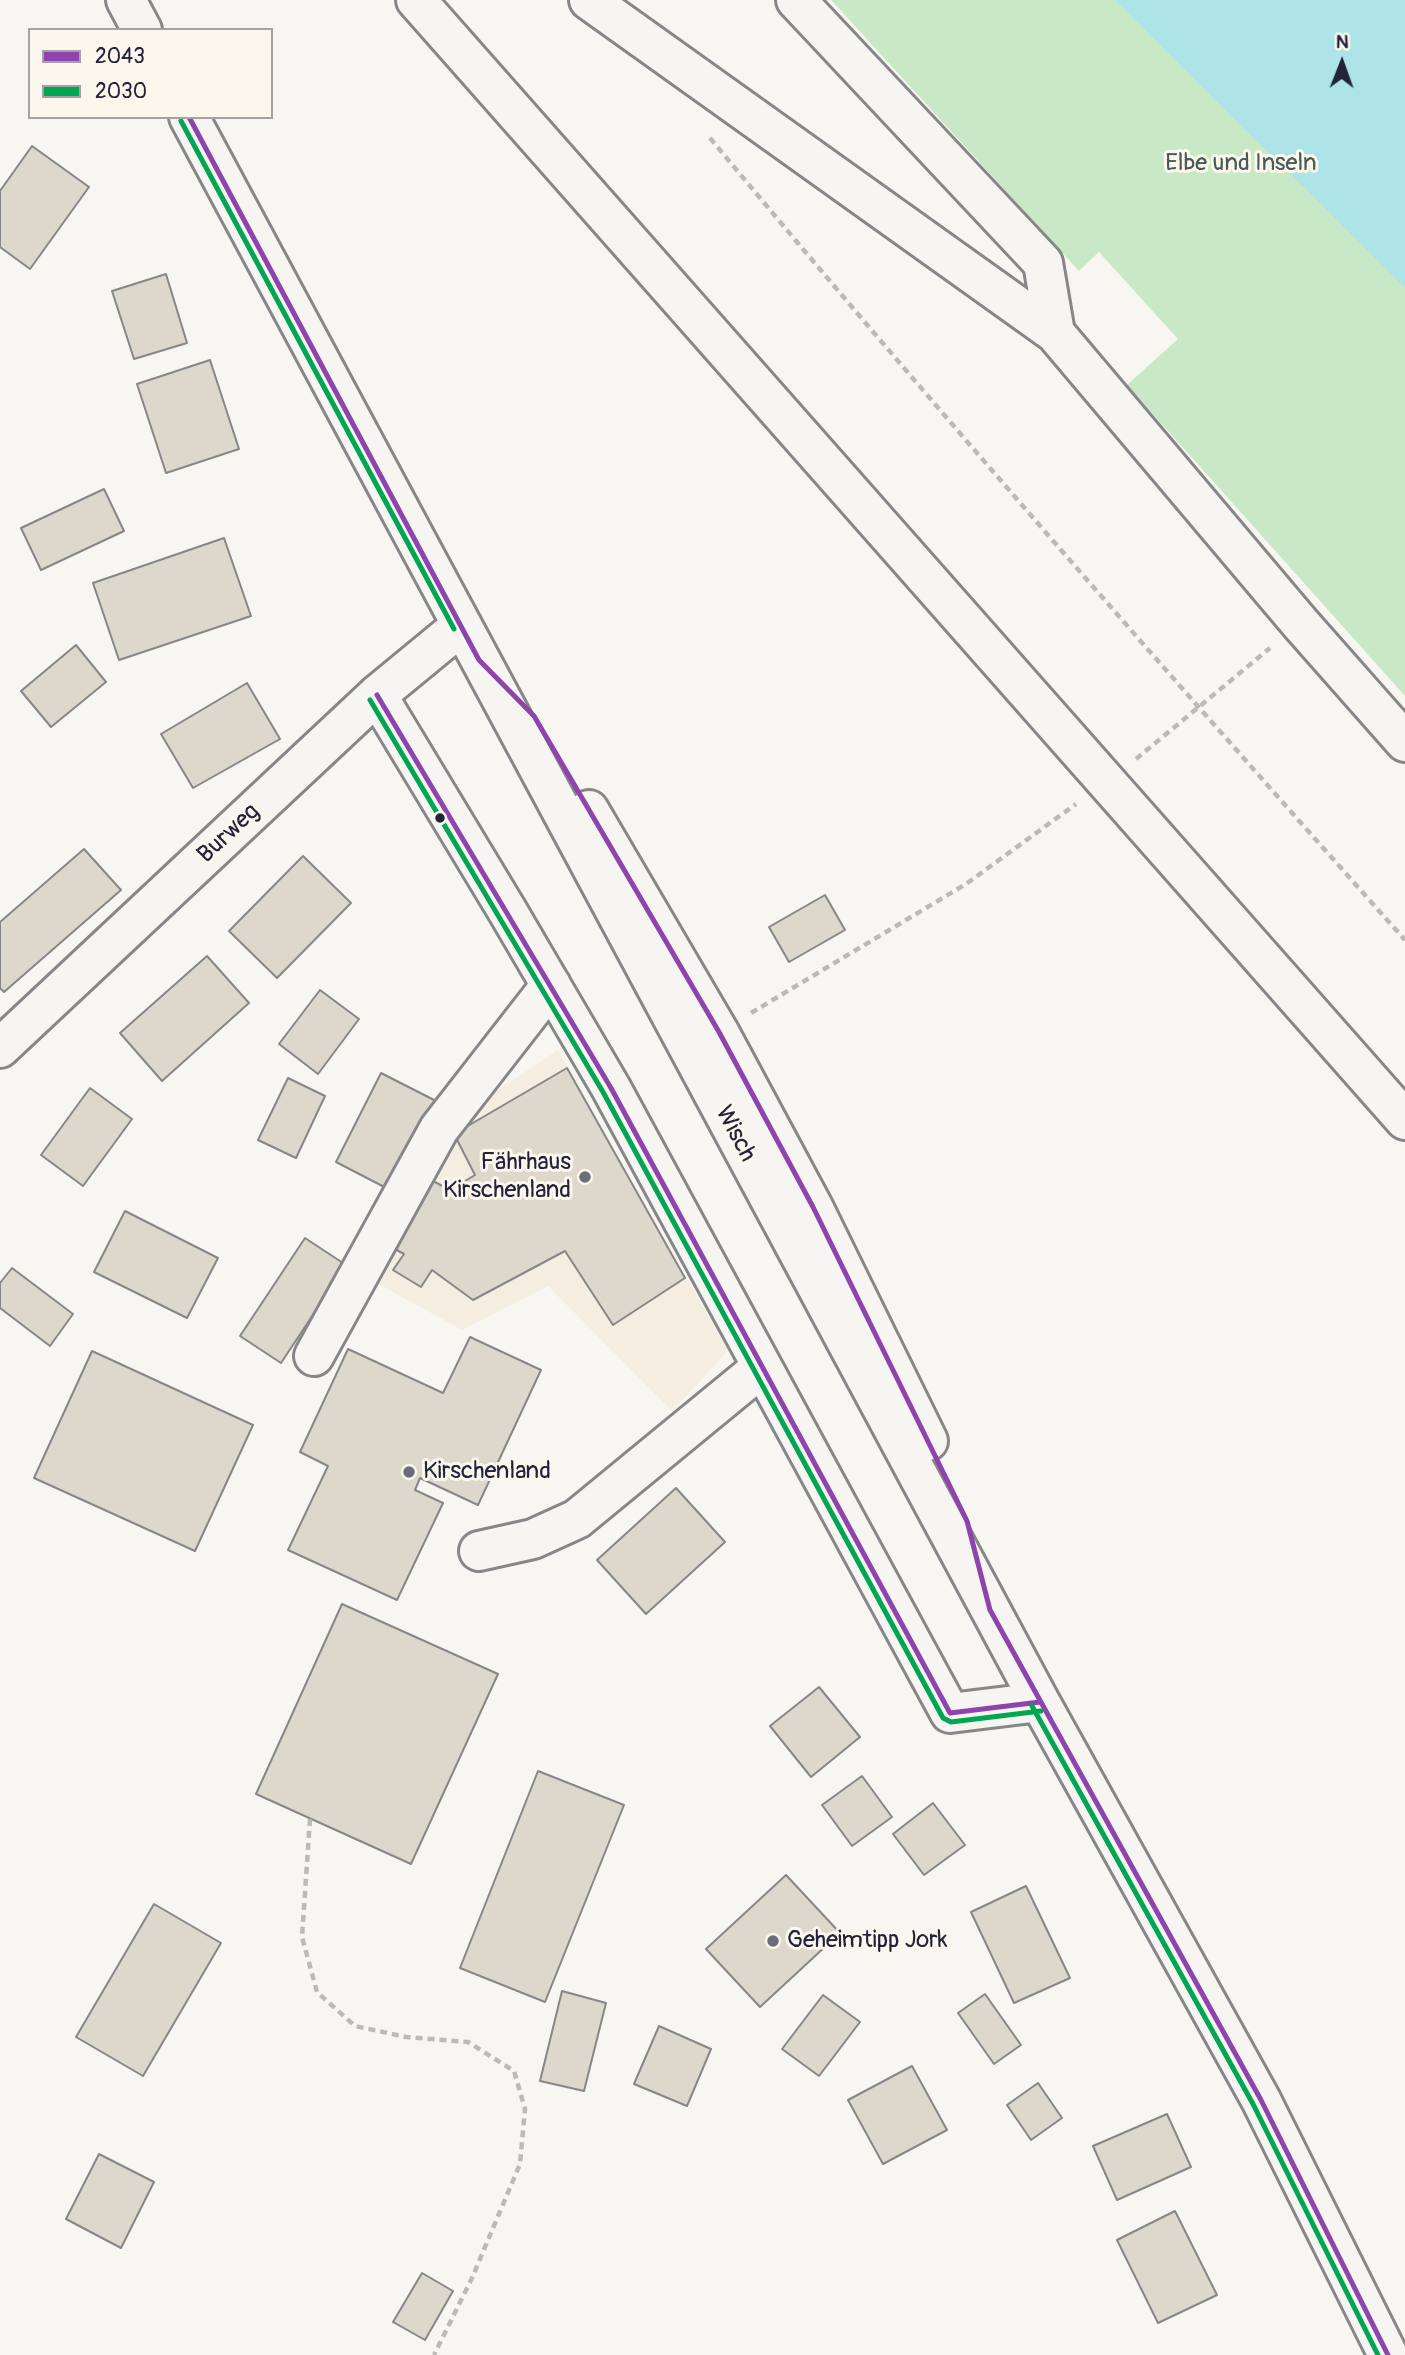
<!DOCTYPE html>
<meta charset="utf-8">
<style>
body{margin:0}
#map{position:relative;width:1405px;height:2355px;overflow:hidden;background:#f8f6f0;font-family:Pangolin,sans-serif}
canvas{display:block}
.legend{position:absolute;left:28px;top:28px;width:245px;height:91px;box-sizing:border-box;background:#fbf7ec;border:2px solid #a4a2a5;margin:0;padding:9px 12px;list-style:none;font-size:21px;color:#22223b}
.legend li{display:flex;align-items:center;gap:14px;height:35px}
.legend b{width:35px;border:2px solid #a4a2a5}
.north{position:absolute;left:1307px;top:28px;width:70px;height:70px;-webkit-text-stroke:5px #fbf7ec;paint-order:stroke;rotate:1deg;font-size:19px;font-weight:700;line-height:28px;text-align:center;color:#22223b}
.north::after{content:'';display:block;margin:auto;width:24px;height:32px;background:#22223b;clip-path:polygon(50% 0,100% 100%,50% 72%,0 100%)}
</style>
<div id="map">
<canvas width="1405" height="2355"></canvas>
<ul class="legend">
<li><b style="height:9px;background:#8e44ad"></b>2043</li>
<li><b style="height:9px;background:#00a651"></b>2030</li>
</ul>
<div class="north">N</div>
</div>
<script>
const context = document.querySelector('canvas').getContext('2d');
context.lineJoin = 'round';
function fillPath(path, color) { context.fillStyle = color; context.fill(path, 'evenodd'); }
function strokePath(path, color, width, dash) { context.strokeStyle = color; context.lineWidth = width; context.lineCap = dash ? 'butt' : 'round'; context.setLineDash(dash || []); context.stroke(path); }
function drawText(font, color, halo, rows, align = 'center') {
  context.font = font + ' Pangolin,sans-serif'; context.lineWidth = 6; context.setLineDash([]); context.textBaseline = 'middle'; context.strokeStyle = halo; context.fillStyle = color; for (const [text, x, y, turn = 0] of rows) {
    context.save(); context.translate(x, y); context.rotate((+turn || 0) * Math.PI / 180); context.textAlign = isNaN(turn) ? turn : align; if (halo) context.strokeText(text, 0, 0); context.fillText(text, 0, 0); context.restore();
  }
}
fillPath(new Path2D(`
 M558,1050L728,1351L672,1411L548,1286L462,1330L360,1274L439,1129Z`), '#f5eee0');
fillPath(new Path2D(`
 M831,0H1405V696L1127,385L1178,339L1099,252L1079,271Z`), '#c8e8c6');
fillPath(new Path2D(`
 M1115,0H1405V288Z`), '#ace4e8');
const building = new Path2D(`
 M32,146L89,187L30,269L0,247V191Z
 M166,274L187,343L134,359L112,291Z
 M210,360L239,449L166,473L137,384Z
 M104,489L124,531L41,570L21,528Z
 M224,538L251,616L119,660L93,583Z
 M76,645L106,682L51,727L21,691Z
 M247,683L280,739L193,788L161,734Z
 M84,849L121,890L4,992L0,988V922Z
 M303,856L351,903L277,978L229,931Z
 M825,895L845,930L789,962L769,927Z
 M207,956L249,1003L162,1081L120,1033Z
 M320,990L359,1019L318,1074L279,1044Z
 M567,1068L685,1278L613,1325L565,1251L473,1300L432,1270L421,1287L393,1270L404,1254L393,1248L433,1181L450,1190L475,1175L454,1134Z
 M381,1073L440,1103L394,1192L336,1162Z
 M288,1078L325,1096L296,1158L258,1140Z
 M90,1088L132,1119L83,1186L41,1155Z
 M125,1211L218,1258L187,1318L94,1272Z
 M305,1238L346,1265L281,1363L240,1336Z
 M12,1268L73,1314L50,1346L0,1308V1283Z
 M470,1337L541,1370L478,1505L420,1478L415,1490L443,1503L397,1600L288,1550L328,1466L300,1452L348,1349L443,1393Z
 M92,1351L253,1425L195,1551L34,1478Z
 M676,1488L725,1542L646,1614L597,1560Z
 M342,1604L498,1674L411,1864L256,1794Z
 M819,1687L860,1737L811,1777L770,1726Z
 M538,1771L624,1805L545,2002L460,1968Z
 M862,1776L892,1817L852,1846L822,1805Z
 M933,1803L965,1845L924,1875L893,1834Z
 M786,1875L840,1933L760,2007L706,1949Z
 M1026,1886L1070,1978L1014,2003L971,1912Z
 M154,1904L221,1943L143,2076L76,2037Z
 M562,1991L606,2003L584,2091L540,2081Z
 M985,1994L1021,2045L994,2064L958,2013Z
 M823,1995L860,2022L819,2076L782,2049Z
 M659,2026L711,2049L687,2106L634,2084Z
 M912,2066L947,2130L883,2164L848,2100Z
 M1038,2083L1062,2118L1031,2140L1007,2105Z
 M1167,2114L1191,2167L1117,2200L1093,2146Z
 M99,2154L154,2182L121,2248L66,2219Z
 M1175,2211L1217,2295L1158,2323L1117,2240Z
 M422,2273L453,2291L425,2340L393,2322Z`);
fillPath(building, '#ded7cb');
strokePath(building, '#878688', 2);
const minor = new Path2D(`
 M126,0L142,30
 M416,0L1405,1120
 M589,0L1055,333L1300,623L1405,742
 M796,0L1043,263L1055,333
 M189,117L1040,1702L1261,2100L1388,2355
 M377,695L508,912L611,1088L950,1713L1040,1702
 M589,810L719,1032L813,1207L928,1441
 M0,1048L377,695L462,625
 M314,1356L439,1129L551,985
 M479,1551L533,1539L577,1519L762,1367`);
strokePath(minor, '#878688', 44);
strokePath(new Path2D(`
 M710,138C936,410 1170,676 1405,940
 M1136,759L1270,648
 M751,1013L966,884L1076,804
 M310,1819L302,1937L317,1992L355,2026L406,2037L468,2042L514,2071L525,2109L520,2164L472,2278L434,2355`), '#bcbab9', 4.5, [7, 5]);
strokePath(minor, '#f6f5f1', 38);
strokePath(new Path2D(`
 M189,117L479,660L534,716L719,1032L813,1207L967,1521L990,1610L1261,2100L1388,2355
 M377,695L611,1088L950,1713L1040,1702`), '#8e44ad', 5);
strokePath(new Path2D(`
 M181,121L454,629
 M370,700L603,1092L943,1718L951,1722L1041,1711
 M1032,1706L1253,2104L1378,2355`), '#00a651', 5);
for (const [x, y, r, color] of [
 [440,818,6,"#22223b"],
 [585,1177,7,"#6d6c7a"],
 [409,1472,7,"#6d6c7a"],
 [773,1941,7,"#6d6c7a"]
]) { const dot = new Path2D(); dot.arc(x, y, r, 0, 2 * Math.PI); context.fillStyle = color; context.fill(dot); strokePath(dot, '#fbf7ec', 2.5); }
drawText('24px', '#485a5a', '#fbf7ec', [
 ["Elbe und Inseln",1241,164]
]);
drawText('24px', '#22223b', '#fbf7ec', [
 ["Burweg",229,834,-43],
 ["Wisch",735,1134,62]
]);
drawText('24px', '#22223b', '#fbf7ec', [
 ["Fährhaus",571,1163,"right"],
 ["Kirschenland",571,1191,"right"],
 ["Kirschenland",423,1472],
 ["Geheimtipp Jork",787,1941]
], 'left');
</script>
